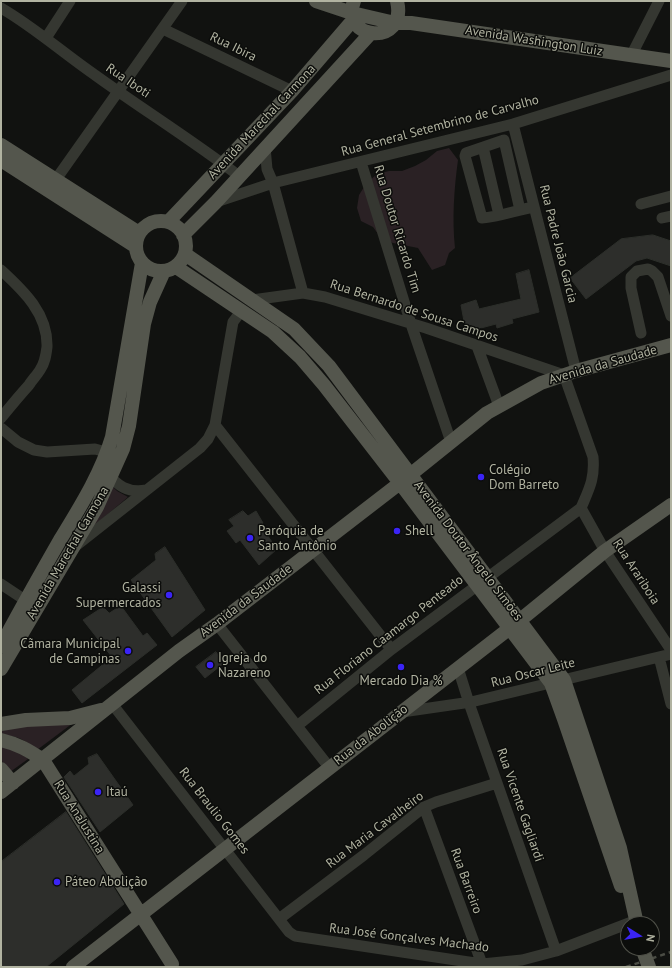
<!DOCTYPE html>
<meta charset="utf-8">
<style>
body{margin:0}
#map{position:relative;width:672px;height:968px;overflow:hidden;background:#111210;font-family:"PT Sans",sans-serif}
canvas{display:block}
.frame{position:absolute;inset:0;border:2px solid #b1b3a1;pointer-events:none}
.north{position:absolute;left:620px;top:916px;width:40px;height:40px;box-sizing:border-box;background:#0c0d0b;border:1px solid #4e4f47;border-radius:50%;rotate:101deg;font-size:11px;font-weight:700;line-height:16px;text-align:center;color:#b1b3a1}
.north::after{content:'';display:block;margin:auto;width:14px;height:18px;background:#3b24f6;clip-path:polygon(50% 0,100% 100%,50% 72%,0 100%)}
</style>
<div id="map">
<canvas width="672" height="968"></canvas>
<div class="frame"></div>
<div class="north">N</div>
</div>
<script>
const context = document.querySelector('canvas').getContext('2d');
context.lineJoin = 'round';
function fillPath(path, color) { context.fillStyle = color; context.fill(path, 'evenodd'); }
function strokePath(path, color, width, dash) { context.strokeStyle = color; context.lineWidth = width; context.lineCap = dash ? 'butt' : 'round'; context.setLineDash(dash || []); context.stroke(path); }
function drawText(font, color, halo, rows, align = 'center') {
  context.font = font + ' "PT Sans",sans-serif'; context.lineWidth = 3; context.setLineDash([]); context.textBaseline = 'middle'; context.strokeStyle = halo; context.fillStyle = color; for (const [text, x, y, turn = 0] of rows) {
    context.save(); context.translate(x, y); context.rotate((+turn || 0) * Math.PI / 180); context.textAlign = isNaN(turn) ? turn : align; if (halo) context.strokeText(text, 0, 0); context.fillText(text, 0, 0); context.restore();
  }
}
fillPath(new Path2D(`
 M449,148L458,160C454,189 452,219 455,248L449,253L445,265L432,270L418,248L393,243L381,238L373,227L361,221L357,208L359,195L366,184L377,174L389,171H402L415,166L426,160L437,151Z
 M113,487L117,491L128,497L89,530Z
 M77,720L37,750C23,739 19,736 1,735V727Z
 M1,744L20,752L28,759L10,772L1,760Z`), '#2a2124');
const building = new Path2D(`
 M653,235L671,241V266L647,258L636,261L586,299L570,278L621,239Z
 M529,270L539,312L512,319L513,323L497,328L496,324L466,332L461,305L476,300L479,309L521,299L516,274Z
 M243,511L248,516L256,511L263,523L260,525L277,549L259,565L240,540L236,543L227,531L234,526L229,520Z
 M165,547L205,610L172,637L131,580L156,560L155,554Z
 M121,606L143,636L147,633L157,645L82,703L72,690L112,657L83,620L103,607L109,613Z
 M216,652L224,663L205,678L196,667Z
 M97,754L133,805L100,832L64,777L70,771L74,776L89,764L88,758Z
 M66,812L124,904L46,967H1V862Z`);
fillPath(building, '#2d2e2b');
strokePath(building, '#2c2e2a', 1);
strokePath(new Path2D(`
 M1,8C34,27 63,53 95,75C142,109 192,140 239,176
 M163,29L292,91
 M46,38L70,1
 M631,56L659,1
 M513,124L576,371
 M265,147L267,169L273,183L303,293
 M483,147L499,215
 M361,162L411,324L451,442
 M52,185L182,1
 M216,202L273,183L513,124L671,75
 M641,204L671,196
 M520,210L504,140L466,153L465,156L482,218C499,217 517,210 534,207
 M662,218L671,216
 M1,270C24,291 48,314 47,347C46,355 45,363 40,370C37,375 32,380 29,385C19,396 10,407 1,418
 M252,300L303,293L325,297L426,328L564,375L593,457C595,479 589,489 581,508L392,649L297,726
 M641,333L631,288V277L637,271L648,269L652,271L658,277L671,316
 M477,346L499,406
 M215,425L391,649
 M1,428L18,442L34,450L47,452L95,449L113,454
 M106,472C118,486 127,493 146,490
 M581,508L605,551L671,650
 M77,545L200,448L208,439L215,425L233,322L242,310
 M1,584L25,600
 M217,624L329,767
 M659,657L671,704
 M458,668L469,703L556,951
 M113,705L289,932L295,936L482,964L522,960L556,951L637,920
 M402,712L471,702L671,654
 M424,807L482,964
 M279,919L364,855L424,807L436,802L497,783`), '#353731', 11);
strokePath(new Path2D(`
 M316,1L352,13L395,23H411L671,61
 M354,1C339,41 408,47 397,1
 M1,145L139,233
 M1,160L135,246
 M136 246a25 25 0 1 1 50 0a25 25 0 1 1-50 0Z
 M168,222L292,91L353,20
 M183,235L216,202L370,34
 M185,254L294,329L329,366L564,680L620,848L637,924
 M176,267L273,332L300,357L324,385L400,483L551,683L564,719L621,886
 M1,646C20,610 40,575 60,540C80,507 101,474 112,437L142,263
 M1,669L97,507L123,449L129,426L144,324L150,302L164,271
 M1,724L26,720L70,718L101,710
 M1,740C18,744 28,750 43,760L172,964
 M1,769L13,783
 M1,792L179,651L217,624L400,483L487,413L541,383L576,371L671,345
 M73,967L519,621L605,551L671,505`), '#54564d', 14);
strokePath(new Path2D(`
 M626,967L671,952`), '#4a4c44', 2.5, [5, 4]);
strokePath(new Path2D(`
 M642,948L649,967`), '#54564d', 14);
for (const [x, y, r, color] of [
 [481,477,4,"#3b24f6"],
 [397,531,4,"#3b24f6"],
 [250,538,4,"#3b24f6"],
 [169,595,4,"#3b24f6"],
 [128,651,4,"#3b24f6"],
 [210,665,4,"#3b24f6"],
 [401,667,4,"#3b24f6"],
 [98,792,4,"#3b24f6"],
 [57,882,4,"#3b24f6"]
]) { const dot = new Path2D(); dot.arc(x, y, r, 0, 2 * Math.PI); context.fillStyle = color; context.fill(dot); strokePath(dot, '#0c0d0b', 1.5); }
drawText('13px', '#b1b3a1', '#0c0d0b', [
 ["Avenida Washington Luiz",534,41,9],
 ["Rua Ibira",233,47,26],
 ["Rua Iboti",128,81,34],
 ["Avenida Marechal Carmona",262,122,-47],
 ["Rua General Setembrino de Carvalho",440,126,-15],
 ["Rua Doutor Ricardo Tim",397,229,73],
 ["Rua Padre João Garcia",558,244,76],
 ["Rua Bernardo de Sousa Campos",414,311,18],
 ["Avenida da Saudade",603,365,-16],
 ["Avenida Doutor Ângelo Simões",468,551,53],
 ["Avenida Marechal Carmona",68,553,-60],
 ["Rua Arariboia",636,572,57],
 ["Avenida da Saudade",246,601,-37],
 ["Rua Floriano Caamargo Penteado",389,635,-38],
 ["Rua Oscar Leite",533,673,-14],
 ["Rua da Abolição",371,735,-38],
 ["Rua Vicente Gagliardi",520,805,71],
 ["Rua Braulio Gomes",214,811,52],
 ["Rua AnaJustina",79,817,58],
 ["Rua Maria Cavalheiro",375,830,-37],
 ["Rua Barreiro",466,881,70],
 ["Rua José Gonçalves Machado",409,938,7]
]);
drawText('13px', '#b1b3a1', '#0c0d0b', [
 ["Colégio",489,470],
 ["Dom Barreto",489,485],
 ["Paróquia de",258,531],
 ["Santo Antônio",258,546],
 ["Shell",405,531],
 ["Galassi",161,588,"right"],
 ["Supermercados",161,603,"right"],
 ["Cãmara Municipal",120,644,"right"],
 ["de Campinas",120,659,"right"],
 ["Igreja do",218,658],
 ["Nazareno",218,673],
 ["Mercado Dia %",401,681,"center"],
 ["Itaú",106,792],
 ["Páteo Abolição",65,882]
], 'left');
</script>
